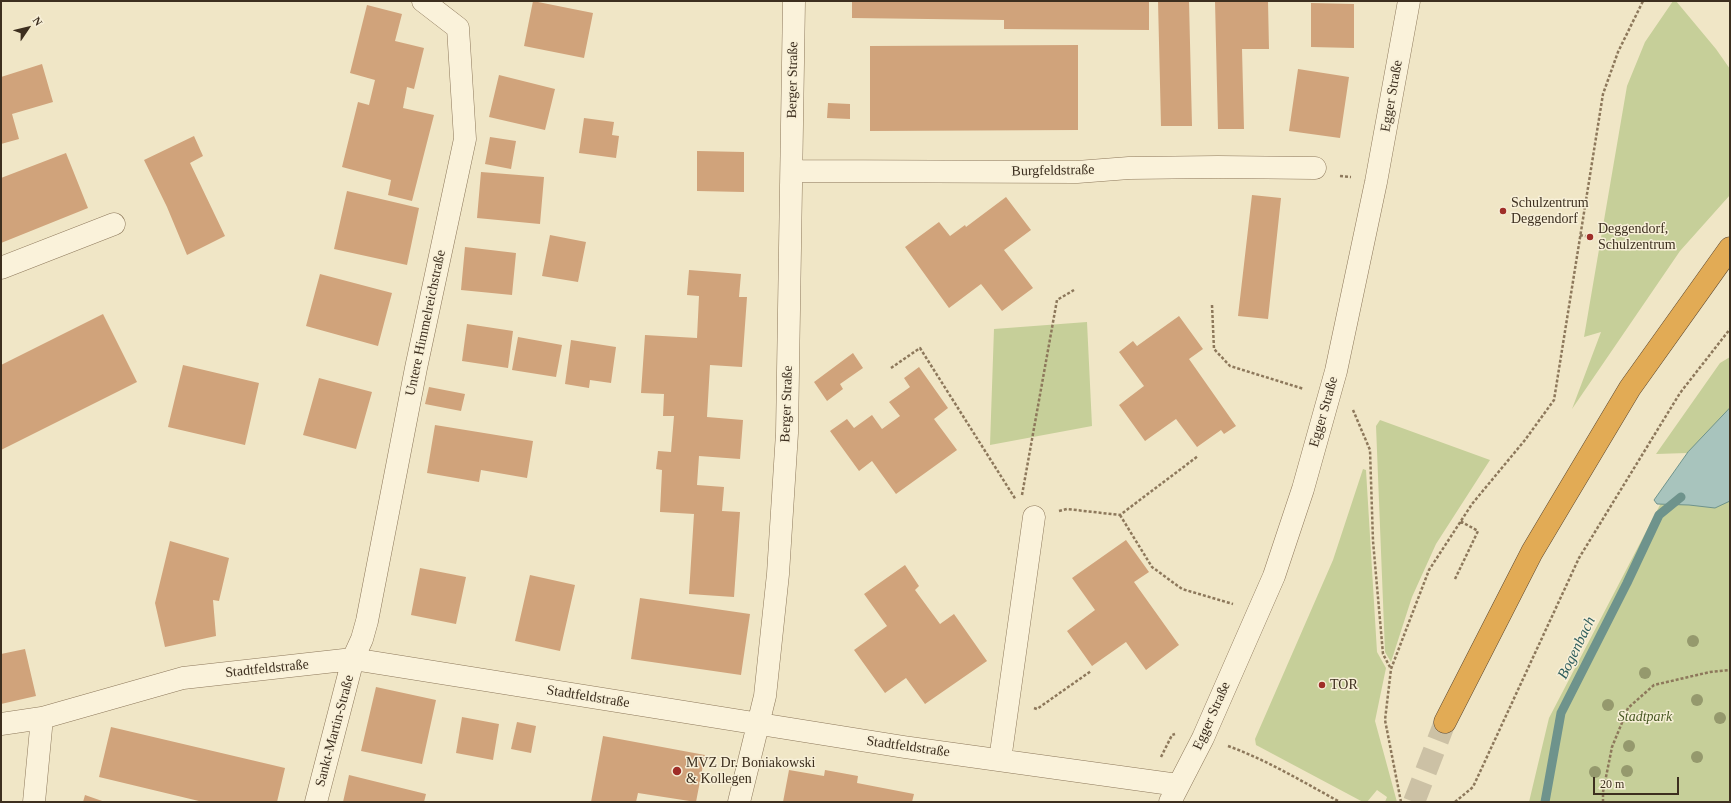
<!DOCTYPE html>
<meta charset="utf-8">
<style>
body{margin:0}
#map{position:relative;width:1731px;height:803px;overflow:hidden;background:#f0e6c6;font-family:"Times New Roman",serif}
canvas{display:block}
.frame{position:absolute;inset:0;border:2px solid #3d2f1f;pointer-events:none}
.north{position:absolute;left:8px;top:8px;width:40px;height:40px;-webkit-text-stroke:3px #f7efd7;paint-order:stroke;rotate:55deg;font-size:11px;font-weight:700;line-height:16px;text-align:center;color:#3d2f1f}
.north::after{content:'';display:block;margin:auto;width:14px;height:18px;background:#3d2f1f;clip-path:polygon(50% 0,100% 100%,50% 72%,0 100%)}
.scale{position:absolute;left:1593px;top:777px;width:86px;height:18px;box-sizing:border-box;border:2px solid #3d2f1f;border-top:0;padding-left:5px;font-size:12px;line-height:14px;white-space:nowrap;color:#3d2f1f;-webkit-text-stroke:3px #f7efd7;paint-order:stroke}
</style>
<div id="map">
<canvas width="1731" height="803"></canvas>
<div class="frame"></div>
<div class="north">N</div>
<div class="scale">20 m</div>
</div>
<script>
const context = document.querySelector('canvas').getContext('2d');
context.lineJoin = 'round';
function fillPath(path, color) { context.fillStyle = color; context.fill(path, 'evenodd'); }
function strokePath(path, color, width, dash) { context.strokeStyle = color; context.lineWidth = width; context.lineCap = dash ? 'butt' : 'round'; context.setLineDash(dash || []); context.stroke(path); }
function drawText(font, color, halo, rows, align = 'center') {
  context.font = font + ' "Times New Roman",serif'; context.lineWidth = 3; context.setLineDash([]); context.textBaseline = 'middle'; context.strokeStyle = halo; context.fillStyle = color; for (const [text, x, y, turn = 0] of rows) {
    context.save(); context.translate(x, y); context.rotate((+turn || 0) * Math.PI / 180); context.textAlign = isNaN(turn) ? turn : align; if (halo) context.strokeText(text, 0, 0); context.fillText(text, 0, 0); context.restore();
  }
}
fillPath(new Path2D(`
 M1673,1H1676L1716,49L1730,69V195L1680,251L1572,409L1601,332L1584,337L1627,86L1645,42Z
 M1087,322L1092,426L990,445L994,329Z
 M1730,357V802H1529L1549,718L1687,453L1656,454L1720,363Z
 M1380,420L1490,460L1436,544L1412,597L1391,662L1385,652L1376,426Z
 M1363,469L1366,470L1377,652L1386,668L1375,721L1397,802H1385L1387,797L1377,790L1367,802H1363L1256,745L1255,739L1333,560Z`), '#c6cf99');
const water = new Path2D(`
 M1730,408V501L1715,508L1689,505L1657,504L1654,500L1688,452Z`);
fillPath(water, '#a8c4bd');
strokePath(water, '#6e938c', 1);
strokePath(new Path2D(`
 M1545,802L1561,713L1627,583L1659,515L1681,497`), '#6e938c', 9);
fillPath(new Path2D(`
 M533,1L593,13L584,58L524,46Z
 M852,1H1149V30L1004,29V20L852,18Z
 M1158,1H1189L1192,126H1161Z
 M1215,1H1268L1269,49H1242L1244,129H1218Z
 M1311,3L1354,4V48L1311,47Z
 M367,5L402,14L395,41L424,48L414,89L407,87L403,108L434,115L412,201L388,195L391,180L342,167L358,102L369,105L375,80L350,73Z
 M1078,45V130L870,131V46Z
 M42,64L53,102L12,114L19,139L1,144V77Z
 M1298,69L1349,77L1340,138L1289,131Z
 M499,75L555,89L545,130L489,117Z
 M828,103L850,104V119L827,118Z
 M584,118L614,122L612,135L619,136L616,158L579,153Z
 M194,136L203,156L190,163L225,236L187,255L167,207L144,160Z
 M490,137L516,141L511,169L485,164Z
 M697,151L744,152V192L697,191Z
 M66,153L88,208L1,243V178Z
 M481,172L544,177L540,224L477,218Z
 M347,191L419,208L407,265L334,249Z
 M1252,195L1281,198L1268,319L1238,316Z
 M1006,197L1031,230L1004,250L1033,288L1002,311L981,284L949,308L905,247L939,222L950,236L965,225L966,227Z
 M550,235L586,242L578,282L542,276Z
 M465,247L516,253L512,295L461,290Z
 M689,270L741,274L739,297H747L742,367L710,365L707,417L743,420L740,459L699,456L697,485L724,487L722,511L740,512L734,597L689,594L694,514L660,512L662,470L656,469L658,451L671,452L674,416H663L664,394L641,393L645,335L697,338L699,296L687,295Z
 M320,274L392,293L378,346L306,326Z
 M103,314L137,382L1,450V365Z
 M1179,316L1203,349L1189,359L1236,426L1224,434L1221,430L1197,447L1176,419L1145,441L1119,405L1144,386L1119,352L1133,341L1137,346Z
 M467,324L513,331L508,368L462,361Z
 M518,337L562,345L556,377L512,370Z
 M571,340L616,347L611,383L590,380L589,388L565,384Z
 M853,353L863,368L840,384L843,389L827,401L814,382Z
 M183,365L259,383L245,445L168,427Z
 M919,367L948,408L934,419L957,450L896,494L872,461L859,471L830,431L847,419L854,428L872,415L882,429L900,416L889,402L910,387L904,378Z
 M319,378L372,392L356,449L303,435Z
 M429,387L465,394L461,411L425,404Z
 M435,425L533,441L527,478L481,470L479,482L427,473Z
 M1126,540L1149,572L1134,582L1179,645L1146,670L1126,642L1092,666L1067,631L1095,610L1072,578Z
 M170,541L229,558L219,601L213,600L216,636L165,647L155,603Z
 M905,565L919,586L915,590L940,624L954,614L987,661L925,704L906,678L885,693L854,650L887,626L864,594Z
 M420,568L466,577L456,624L411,615Z
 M530,575L575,585L560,651L515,641Z
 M640,598L750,614L741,675L631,659Z
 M25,649L36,696L1,704V654Z
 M376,687L436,700L422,764L361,751Z
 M462,717L499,724L493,760L456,753Z
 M517,722L536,726L531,753L511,749Z
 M111,727L285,768L277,802H203L99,777Z
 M603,736L705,755L696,802L638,793L636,802H591Z
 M789,770L824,776L825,770L858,776L857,783L914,794L912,802H783Z
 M349,775L426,794L424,802H343Z
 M85,795L105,802H83Z`), '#d0a37b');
strokePath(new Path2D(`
 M1414,802L1445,722`), '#ccc1a5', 22, [22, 11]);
const minor = new Path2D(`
 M792,171L1077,172L1129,168L1218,167L1315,168
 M1,268L114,224
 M1,724L42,718L183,678L353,659L904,747L1178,785
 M1000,760L1034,517
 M34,802L42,718
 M316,802L353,659L362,639L367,621L416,368L465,139L458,28L423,1
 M739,802L765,696L778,574L787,433L794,1
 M1170,802L1203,738L1274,576L1303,489L1336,371L1376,182L1409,1`);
const highway = new Path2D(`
 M1445,722L1532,552L1560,505L1630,388L1730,248`);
strokePath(minor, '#8d785b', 23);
strokePath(highway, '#5b462f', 23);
strokePath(new Path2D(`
 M1340,176L1351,177
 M1580,235L1590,237
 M1212,305L1214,349L1230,366L1304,389
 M891,368L920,348L1016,500
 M1353,410L1370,450L1373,541L1383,654L1391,669
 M1022,495L1057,300L1074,290
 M1059,511L1067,509L1120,515L1198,456
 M1120,515L1152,567L1182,589L1233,604
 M1455,579L1478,531L1460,521
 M1034,708L1037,709L1091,671
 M1228,746C1267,760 1303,782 1340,802
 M1161,757L1172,735L1175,734
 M1401,802L1385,720L1391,669L1429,570L1472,504L1525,440L1554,400L1603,94L1618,52L1643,1
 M1455,802L1473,787L1579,558L1680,393L1730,329
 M1603,802V792L1612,747L1628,708L1654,685L1710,672L1730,670`), '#8d785b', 2.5, [3, 2]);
strokePath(minor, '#faf2da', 22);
strokePath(highway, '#e2ab55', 22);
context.fillStyle = '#95996d';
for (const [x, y] of [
 [1693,641],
 [1645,673],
 [1697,700],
 [1608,705],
 [1720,718],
 [1629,746],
 [1697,757],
 [1627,771],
 [1595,772]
]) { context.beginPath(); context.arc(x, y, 6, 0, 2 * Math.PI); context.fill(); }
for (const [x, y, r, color] of [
 [1503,211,4,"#9f2e28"],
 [1590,237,4,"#9f2e28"],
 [1322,685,4,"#9f2e28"],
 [677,771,5,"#9f2e28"]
]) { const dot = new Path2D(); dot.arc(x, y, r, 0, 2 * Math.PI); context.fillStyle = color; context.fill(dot); strokePath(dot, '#f7efd7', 1.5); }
drawText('14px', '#3d2f1f', '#f7efd7', [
 ["Berger Straße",793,80,-89],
 ["Egger Straße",1392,96,-80],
 ["Burgfeldstraße",1053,171,-1],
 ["Untere Himmelreichstraße",426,323,-78],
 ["Berger Straße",787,404,-88],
 ["Egger Straße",1324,412,-74],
 ["Stadtfeldstraße",267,669,-6],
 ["Stadtfeldstraße",588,697,9],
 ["Egger Straße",1212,716,-66],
 ["Sankt-Martin-Straße",335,731,-75],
 ["Stadtfeldstraße",908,747,8]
]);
drawText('14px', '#3d2f1f', '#f7efd7', [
 ["Schulzentrum",1511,203],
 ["Deggendorf",1511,219],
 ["Deggendorf,",1598,229],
 ["Schulzentrum",1598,245],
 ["TOR",1330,685],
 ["MVZ Dr. Boniakowski",686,763],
 ["& Kollegen",686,779]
], 'left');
drawText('italic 14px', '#4a5a25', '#f7efd7', [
 ["Stadtpark",1645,717]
]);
drawText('italic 15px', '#2e5d5c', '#f7efd7', [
 ["Bogenbach",1577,648,-64]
]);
</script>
